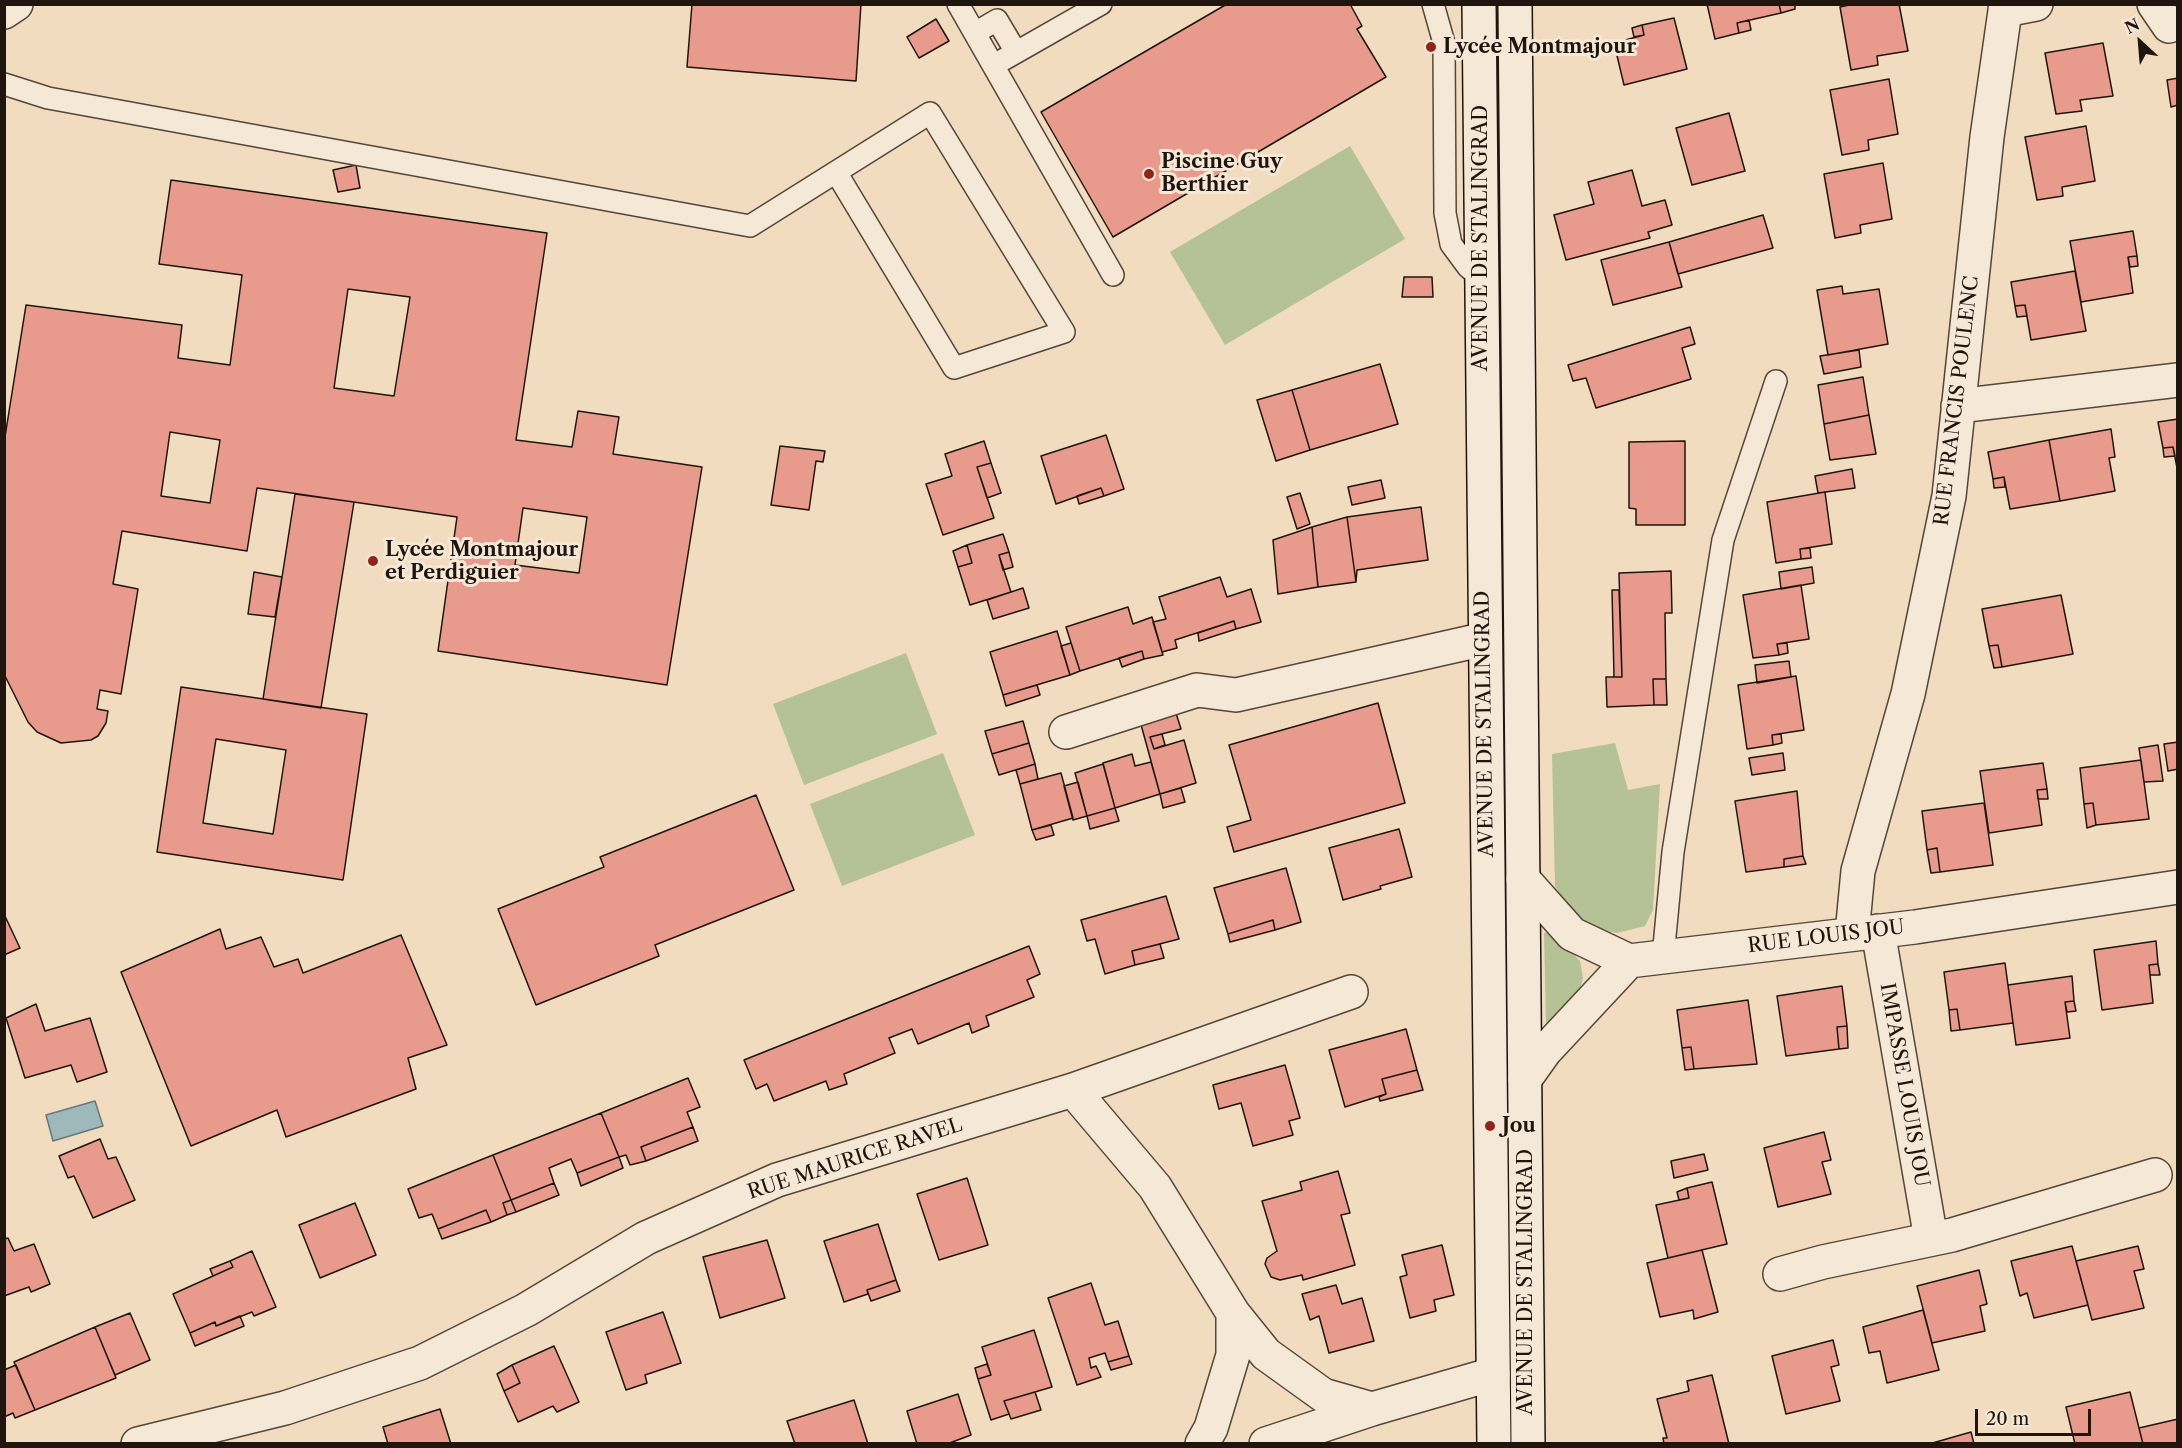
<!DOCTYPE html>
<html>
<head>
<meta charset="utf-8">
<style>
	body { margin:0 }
	#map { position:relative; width:2182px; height:1448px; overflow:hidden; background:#f1dcc0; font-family:"Libre Caslon Text",serif }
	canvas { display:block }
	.frame { position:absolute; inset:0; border:6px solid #1f150e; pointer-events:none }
	.north { position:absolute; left:2110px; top:12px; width:60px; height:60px; -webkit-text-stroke:4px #f6e8d6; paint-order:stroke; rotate:334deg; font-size:16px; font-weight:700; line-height:24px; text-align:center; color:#1f150e }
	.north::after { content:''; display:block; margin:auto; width:21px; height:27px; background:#1f150e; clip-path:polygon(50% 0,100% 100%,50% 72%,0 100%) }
	.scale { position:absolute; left:1975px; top:1409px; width:116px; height:27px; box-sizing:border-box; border:3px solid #1f150e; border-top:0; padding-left:8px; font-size:18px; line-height:21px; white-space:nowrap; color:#1f150e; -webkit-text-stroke:4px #f6e8d6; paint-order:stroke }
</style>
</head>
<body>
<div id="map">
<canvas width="2182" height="1448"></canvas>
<div class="frame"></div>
<div class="north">N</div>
<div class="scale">20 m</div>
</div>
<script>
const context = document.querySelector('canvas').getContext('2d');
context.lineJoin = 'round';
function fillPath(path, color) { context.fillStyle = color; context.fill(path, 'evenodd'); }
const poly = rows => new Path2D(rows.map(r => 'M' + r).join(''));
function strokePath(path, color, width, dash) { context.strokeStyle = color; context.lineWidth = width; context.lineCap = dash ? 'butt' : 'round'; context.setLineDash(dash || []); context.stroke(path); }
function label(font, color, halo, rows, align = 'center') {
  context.font = font + ' "Libre Caslon Text",serif'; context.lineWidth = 6; context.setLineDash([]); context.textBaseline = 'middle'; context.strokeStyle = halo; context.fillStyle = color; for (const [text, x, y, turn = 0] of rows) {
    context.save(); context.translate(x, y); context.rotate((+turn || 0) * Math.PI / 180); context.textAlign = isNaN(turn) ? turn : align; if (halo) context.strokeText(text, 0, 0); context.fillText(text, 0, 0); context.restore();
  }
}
const green = poly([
	[1350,146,1405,239,1225,345,1170,252],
	[906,653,937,734,804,785,773,704],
	[1615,743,1628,790,1660,784,1653,910,1645,926,1617,933,1593,928,1570,911,1555,886,1552,754],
	[943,753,975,835,842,886,810,804],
	[1552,932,1580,961,1583,978,1580,989,1546,1024,1544,933]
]);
const water = poly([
	[95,1101,103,1126,53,1141,46,1115,95,1101]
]);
const building = poly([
	[692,4,861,4,856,81,687,67,692,4],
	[1227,4,1350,4,1362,26,1357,29,1386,77,1113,237,1041,112,1227,4],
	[1707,4,1779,4,1781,13,1737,23,1739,33,1715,39,1707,4],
	[1779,4,1795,4,1795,9,1781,13,1779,4],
	[1854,4,1899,4,1908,51,1877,56,1878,65,1851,70,1840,7,1854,4],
	[1674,18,1687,69,1624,85,1614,43,1644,35,1642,25,1674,18],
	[936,19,949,41,919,58,907,37,936,19],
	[1749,20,1751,30,1739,33,1737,23,1749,20],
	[1642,25,1644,35,1634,37,1632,28,1642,25],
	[2103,43,2113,96,2080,100,2082,111,2056,114,2045,53,2103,43],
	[2178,78,2178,105,2171,107,2167,80,2178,78],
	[1889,79,1898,134,1868,140,1869,150,1842,155,1830,90,1889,79],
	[1729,113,1745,171,1692,185,1676,128,1729,113],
	[2086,126,2095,181,2062,187,2063,196,2037,200,2025,137,2086,126],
	[1883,163,1892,219,1860,225,1861,233,1835,238,1824,174,1883,163],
	[356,165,360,188,338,192,333,170,356,165],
	[1632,170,1642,206,1665,200,1672,225,1648,232,1650,238,1566,260,1554,215,1594,204,1588,182,1632,170],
	[171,180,547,233,516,440,572,447,578,411,619,417,613,454,702,467,667,685,438,651,457,517,257,488,247,551,122,531,113,584,138,589,121,694,100,690,97,709,108,711,106,723,98,736,91,740,61,743,37,732,28,722,4,674,4,443,26,305,182,325,178,358,230,365,242,275,159,264,171,180],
	[348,289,410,297,394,396,334,388,348,289],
	[170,432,220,440,210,503,161,496,170,432],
	[523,508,587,517,579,573,515,565,523,508],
	[1763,215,1773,248,1678,274,1669,242,1763,215],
	[2133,231,2137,256,2128,257,2133,293,2081,302,2070,241,2133,231],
	[1669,242,1682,287,1613,305,1601,260,1669,242],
	[2137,256,2138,266,2130,267,2128,257,2137,256],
	[2075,271,2086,331,2031,340,2025,305,2015,306,2011,282,2075,271],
	[1404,277,1432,277,1433,297,1402,297,1404,277],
	[1842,286,1843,294,1879,289,1888,344,1828,355,1817,290,1842,286],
	[2025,305,2027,316,2017,317,2015,306,2025,305],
	[1690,327,1695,344,1682,348,1691,379,1596,408,1586,378,1573,381,1568,365,1690,327],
	[1859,350,1861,367,1824,374,1820,356,1859,350],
	[1380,364,1398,424,1310,450,1292,390,1380,364],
	[1863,377,1869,415,1824,424,1818,385,1863,377],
	[1292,390,1310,450,1276,461,1257,400,1292,390],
	[1869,415,1876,454,1830,460,1824,424,1869,415],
	[2178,419,2178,473,2173,447,2163,448,2158,422,2178,419],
	[2111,429,2115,457,2109,458,2115,491,2060,501,2049,440,2111,429],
	[1106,435,1124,489,1104,496,1101,488,1056,504,1041,456,1106,435],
	[2049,440,2060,501,2010,509,2004,477,1993,479,1988,452,2049,440],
	[984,441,991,463,977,467,994,518,943,535,926,484,952,476,945,454,984,441],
	[1685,441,1685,525,1636,525,1636,509,1629,508,1629,442,1685,441],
	[780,446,825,451,823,462,816,461,809,510,771,505,780,446],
	[2173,447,2175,456,2164,457,2163,448,2173,447],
	[991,463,1001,493,987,498,977,467,991,463],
	[1852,469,1855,488,1818,493,1815,476,1852,469],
	[2004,477,2005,487,1994,488,1993,479,2004,477],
	[1381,480,1385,498,1352,505,1348,487,1381,480],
	[1101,488,1104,496,1079,504,1077,496,1101,488],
	[1825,492,1832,544,1800,549,1801,559,1776,563,1767,502,1825,492],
	[1300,493,1310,524,1297,529,1287,497,1300,493],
	[295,494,354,502,321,708,263,699,295,494],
	[1421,507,1428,560,1357,570,1356,582,1347,517,1421,507],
	[1347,517,1356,582,1318,587,1312,527,1347,517],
	[1312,527,1318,587,1278,594,1273,540,1312,527],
	[1003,534,1009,552,999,555,1011,592,970,605,958,567,972,563,967,545,1003,534],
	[967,545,972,563,958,567,953,551,967,545],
	[1810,548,1811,558,1801,559,1800,549,1810,548],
	[1009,552,1013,567,1003,570,999,555,1009,552],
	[1812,567,1814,583,1781,589,1779,572,1812,567],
	[1671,571,1672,613,1665,613,1666,679,1653,679,1654,705,1607,707,1606,677,1622,677,1619,573,1671,571],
	[254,572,282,577,275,617,248,614,254,572],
	[1220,577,1227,597,1251,589,1261,622,1236,629,1234,621,1175,640,1177,648,1162,652,1153,622,1166,619,1159,597,1220,577],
	[1801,585,1809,639,1777,644,1779,655,1753,658,1743,595,1801,585],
	[1023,588,1029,608,993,619,987,600,1023,588],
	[1612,590,1619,590,1622,677,1614,677,1612,590],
	[2061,595,2073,654,2002,667,1998,645,1989,646,1982,609,2061,595],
	[1128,607,1133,624,1152,617,1163,655,1144,659,1142,651,1080,671,1066,627,1128,607],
	[1234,621,1236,629,1199,641,1198,633,1234,621],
	[1057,631,1070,675,1003,695,990,652,1057,631],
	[1071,643,1080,671,1070,675,1061,646,1071,643],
	[1787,643,1788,653,1779,655,1777,644,1787,643],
	[1998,645,2002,667,1994,668,1989,646,1998,645],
	[1142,651,1144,659,1122,667,1119,658,1142,651],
	[1789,661,1791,677,1757,683,1755,665,1789,661],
	[1796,676,1804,730,1772,735,1773,745,1747,749,1738,685,1796,676],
	[1653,679,1666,679,1667,705,1654,705,1653,679],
	[1037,685,1040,695,1006,706,1003,695,1037,685],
	[181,687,367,714,343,880,157,852,181,687],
	[216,739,286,750,273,834,203,823,216,739],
	[1378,703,1405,803,1234,852,1227,827,1251,820,1229,745,1378,703],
	[1175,710,1181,729,1150,737,1154,749,1184,740,1196,783,1160,794,1140,721,1175,710],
	[1023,721,1029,743,992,754,985,731,1023,721],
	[1162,734,1165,745,1154,749,1150,737,1162,734],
	[1781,734,1782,743,1773,745,1772,735,1781,734],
	[2178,742,2178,769,2168,771,2164,744,2178,742],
	[1029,743,1035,764,999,775,992,754,1029,743],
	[2158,745,2163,781,2144,782,2139,748,2158,745],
	[1783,753,1785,770,1752,775,1749,758,1783,753],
	[1132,754,1135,766,1151,762,1160,794,1115,808,1103,763,1132,754],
	[2141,760,2149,819,2096,825,2093,803,2084,804,2080,768,2141,760],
	[2043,763,2047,789,2037,790,2042,825,1989,833,1980,771,2043,763],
	[1035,764,1038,779,1020,784,1016,770,1035,764],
	[1103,764,1115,808,1087,816,1075,773,1103,764],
	[1061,773,1073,818,1032,830,1020,784,1061,773],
	[1078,782,1087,816,1073,820,1064,786,1078,782],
	[1181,788,1185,802,1163,808,1160,794,1181,788],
	[2047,789,2048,799,2038,799,2037,790,2047,789],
	[1797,791,1803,856,1784,859,1784,867,1746,872,1735,801,1797,791],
	[756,795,794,890,655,945,659,956,536,1005,498,909,604,867,600,857,756,795],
	[1984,803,1993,865,1940,872,1937,848,1927,850,1922,811,1984,803],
	[2093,803,2096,825,2087,828,2084,804,2093,803],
	[1115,808,1119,821,1090,829,1087,816,1115,808],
	[1051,825,1054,835,1036,840,1032,830,1051,825],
	[1399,829,1412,877,1380,886,1381,889,1343,900,1329,848,1399,829],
	[1937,848,1940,872,1931,873,1927,850,1937,848],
	[1803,856,1806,864,1784,867,1784,859,1803,856],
	[1286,868,1301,922,1275,930,1273,920,1228,934,1214,888,1286,868],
	[1166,896,1179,939,1132,951,1135,965,1105,974,1095,939,1087,941,1081,920,1166,896],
	[4,914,20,948,4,955,4,914],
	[1273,920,1275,930,1230,942,1228,934,1273,920],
	[220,929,226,949,261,937,274,967,298,959,303,973,401,935,447,1045,408,1058,416,1089,286,1137,277,1110,191,1146,121,972,220,929],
	[2156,941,2158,964,2149,965,2153,1003,2102,1010,2094,950,2156,941],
	[1160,944,1164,958,1135,965,1132,951,1160,944],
	[1029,946,1040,974,1027,980,1034,997,986,1016,989,1026,972,1033,969,1023,918,1044,912,1029,889,1038,895,1053,844,1074,847,1084,829,1090,826,1081,774,1101,767,1084,756,1089,744,1060,1029,946],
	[2005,963,2013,1023,1960,1030,1957,1009,1949,1010,1944,972,2005,963],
	[2158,964,2160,975,2150,975,2149,965,2158,964],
	[2072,976,2074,1001,2065,1002,2070,1038,2016,1045,2008,985,2072,976],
	[1842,986,1847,1026,1837,1027,1839,1049,1786,1056,1777,996,1842,986],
	[1748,1000,1757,1064,1694,1069,1691,1047,1682,1048,1677,1010,1748,1000],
	[2074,1001,2076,1011,2067,1012,2065,1002,2074,1001],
	[36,1004,45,1031,90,1018,107,1072,77,1082,71,1065,25,1078,6,1018,36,1004],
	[1957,1009,1960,1030,1951,1031,1949,1010,1957,1009],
	[1847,1026,1848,1048,1839,1049,1837,1027,1847,1026],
	[1406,1029,1417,1070,1382,1079,1386,1094,1345,1107,1329,1050,1406,1029],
	[1691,1047,1694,1069,1685,1070,1682,1048,1691,1047],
	[1285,1065,1300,1118,1289,1121,1293,1135,1253,1146,1241,1103,1219,1109,1213,1085,1285,1065],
	[1417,1070,1423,1090,1380,1101,1379,1097,1386,1094,1382,1079,1417,1070],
	[688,1078,700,1107,687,1112,693,1127,641,1147,646,1161,630,1165,626,1155,619,1157,601,1113,688,1078],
	[601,1113,619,1157,577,1173,571,1159,549,1168,554,1183,511,1200,493,1155,601,1113],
	[693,1127,698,1141,646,1161,641,1147,693,1127],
	[1824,1132,1831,1160,1822,1162,1831,1194,1778,1207,1764,1148,1824,1132],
	[100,1139,108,1159,116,1157,135,1200,93,1218,74,1176,68,1178,59,1156,100,1139],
	[1704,1154,1708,1170,1674,1178,1671,1161,1704,1154],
	[493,1155,511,1200,503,1203,507,1215,491,1222,486,1210,438,1229,432,1214,419,1218,408,1189,493,1155],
	[619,1157,623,1168,581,1186,577,1173,619,1157],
	[1338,1171,1350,1213,1341,1215,1355,1265,1303,1280,1302,1275,1280,1280,1271,1277,1265,1264,1267,1258,1277,1251,1262,1201,1302,1190,1300,1182,1338,1171],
	[967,1178,988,1245,939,1260,917,1194,967,1178],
	[1712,1182,1727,1244,1668,1258,1656,1205,1689,1198,1687,1188,1712,1182],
	[554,1183,559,1195,516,1212,511,1200,554,1183],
	[1687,1188,1689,1198,1679,1200,1677,1192,1687,1188],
	[511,1200,516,1212,507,1215,503,1203,511,1200],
	[355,1203,376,1255,320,1278,299,1225,355,1203],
	[486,1210,491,1222,442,1239,438,1229,486,1210],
	[878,1224,896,1280,867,1290,868,1294,844,1302,824,1241,878,1224],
	[8,1238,14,1251,34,1244,50,1284,31,1292,29,1287,4,1296,4,1239,8,1238],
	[767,1240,785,1298,720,1318,703,1257,767,1240],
	[1442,1245,1454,1295,1434,1300,1436,1311,1410,1318,1400,1277,1407,1275,1402,1255,1442,1245],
	[2072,1246,2088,1305,2034,1318,2027,1293,2020,1296,2011,1261,2072,1246],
	[2138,1246,2144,1269,2134,1271,2144,1308,2092,1320,2076,1261,2138,1246],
	[1702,1250,1718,1312,1694,1319,1693,1310,1660,1317,1647,1263,1702,1250],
	[252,1251,276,1307,254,1316,252,1312,216,1326,215,1322,190,1333,173,1294,233,1267,230,1261,252,1251],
	[230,1261,233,1267,213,1276,210,1269,230,1261],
	[1979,1270,1987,1304,1980,1306,1985,1331,1932,1343,1917,1286,1979,1270],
	[896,1280,900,1291,871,1301,867,1290,896,1280],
	[1091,1283,1105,1325,1118,1321,1129,1356,1108,1362,1105,1353,1089,1358,1091,1368,1096,1366,1101,1377,1077,1385,1048,1298,1091,1283],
	[1336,1285,1342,1304,1362,1298,1374,1341,1329,1353,1319,1316,1310,1320,1302,1294,1336,1285],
	[1923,1310,1939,1370,1887,1383,1880,1351,1869,1353,1863,1327,1923,1310],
	[663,1312,681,1363,645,1375,647,1383,626,1390,606,1332,663,1312],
	[130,1313,150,1360,115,1375,95,1327,130,1313],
	[240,1316,244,1326,195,1346,190,1333,215,1322,216,1326,240,1316],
	[95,1327,116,1378,35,1410,14,1362,95,1327],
	[1034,1330,1052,1387,1004,1401,1009,1414,991,1420,978,1379,991,1375,982,1347,1034,1330],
	[1833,1340,1839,1365,1831,1367,1840,1401,1786,1414,1772,1356,1833,1340],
	[554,1346,579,1402,557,1412,553,1406,518,1422,504,1391,520,1383,512,1365,554,1346],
	[1129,1356,1132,1364,1111,1370,1108,1362,1129,1356],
	[987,1364,991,1375,978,1379,975,1368,987,1364],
	[16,1365,35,1410,15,1418,13,1413,4,1417,4,1370,16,1365],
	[512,1365,520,1383,504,1391,497,1374,512,1365],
	[1712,1375,1729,1444,1664,1444,1663,1438,1667,1438,1657,1399,1689,1391,1687,1381,1712,1375],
	[1035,1392,1041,1410,1011,1419,1004,1401,1035,1392],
	[2130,1392,2143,1444,2075,1444,2066,1407,2130,1392],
	[958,1394,971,1435,947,1444,917,1444,907,1411,958,1394],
	[854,1400,868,1444,795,1444,787,1421,854,1400],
	[440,1409,451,1444,388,1444,383,1427,440,1409],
	[2178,1419,2178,1444,2143,1444,2139,1428,2178,1419],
	[1971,1432,1974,1444,1929,1444,1971,1432]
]);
const lane = poly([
	[958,4,1113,275],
	[1433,4,1444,43,1445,213,1451,244,1468,267,1481,278],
	[975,33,997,20,1016,52],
	[994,65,1101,4],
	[4,84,48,98,750,226,930,113,1064,332,954,368,836,172],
	[1663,957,1673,852,1723,540,1776,381]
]);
const street = poly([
	[2154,4,2169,26],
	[2005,10,2036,4],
	[4,12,16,4],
	[1958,406,2178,380],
	[1066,732,1197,690,1236,695,1485,639],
	[1523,879,1572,934,1629,961],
	[1878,931,1931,1239],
	[1852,934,1858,871,1908,694,1949,496,1987,137,2006,4],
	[1525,1079,1545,1051,1629,961,1915,927,2178,887],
	[1073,1090,1155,1187,1233,1313,1266,1354,1323,1395,1372,1409],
	[1780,1274,1823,1262,1952,1235,2155,1175],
	[138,1444,285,1408,420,1363,526,1310,646,1238,777,1180,1073,1090,1351,992],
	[1202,1444,1211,1428,1233,1355,1233,1313],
	[1266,1444,1372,1409,1493,1374]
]);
const secondary = poly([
	[1479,4,1494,1444],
	[1515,4,1528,1444]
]);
const markers = [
	[1431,47,6,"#8f2418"],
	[1149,174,6,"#8f2418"],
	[373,561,6,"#8f2418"],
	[1490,1126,6,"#8f2418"]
];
const poiNames = [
	["Lycée Montmajour",1443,47],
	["Piscine Guy",1161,162],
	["Berthier",1161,185],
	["Lycée Montmajour",385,550],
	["et Perdiguier",385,573],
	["Jou",1502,1126]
];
const streetNames = [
	["AVENUE DE STALINGRAD",1481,238,-90],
	["RUE FRANCIS POULENC",1957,401,-83],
	["AVENUE DE STALINGRAD",1485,724,-91],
	["RUE LOUIS JOU",1826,937,-7],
	["IMPASSE LOUIS JOU",1904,1085,80],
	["RUE MAURICE RAVEL",855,1159,-18],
	["AVENUE DE STALINGRAD",1526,1282,-90]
];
fillPath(green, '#b5c296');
fillPath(water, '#9eb9bb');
strokePath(water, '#6b7776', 1.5);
fillPath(building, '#e89a8c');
strokePath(building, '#1f150e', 1.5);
strokePath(lane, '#54473a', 24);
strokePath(street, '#54473a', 36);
strokePath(secondary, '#1f150e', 36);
strokePath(lane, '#f6e8d6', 21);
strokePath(street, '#f6e8d6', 33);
strokePath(secondary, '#f6e8d6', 33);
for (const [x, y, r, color] of markers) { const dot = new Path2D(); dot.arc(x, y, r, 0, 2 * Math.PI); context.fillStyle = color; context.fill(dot); strokePath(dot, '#f6e8d6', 2); }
label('bold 20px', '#1f150e', '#f6e8d6', poiNames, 'left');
label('20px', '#1f150e', '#f6e8d6', streetNames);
</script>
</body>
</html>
